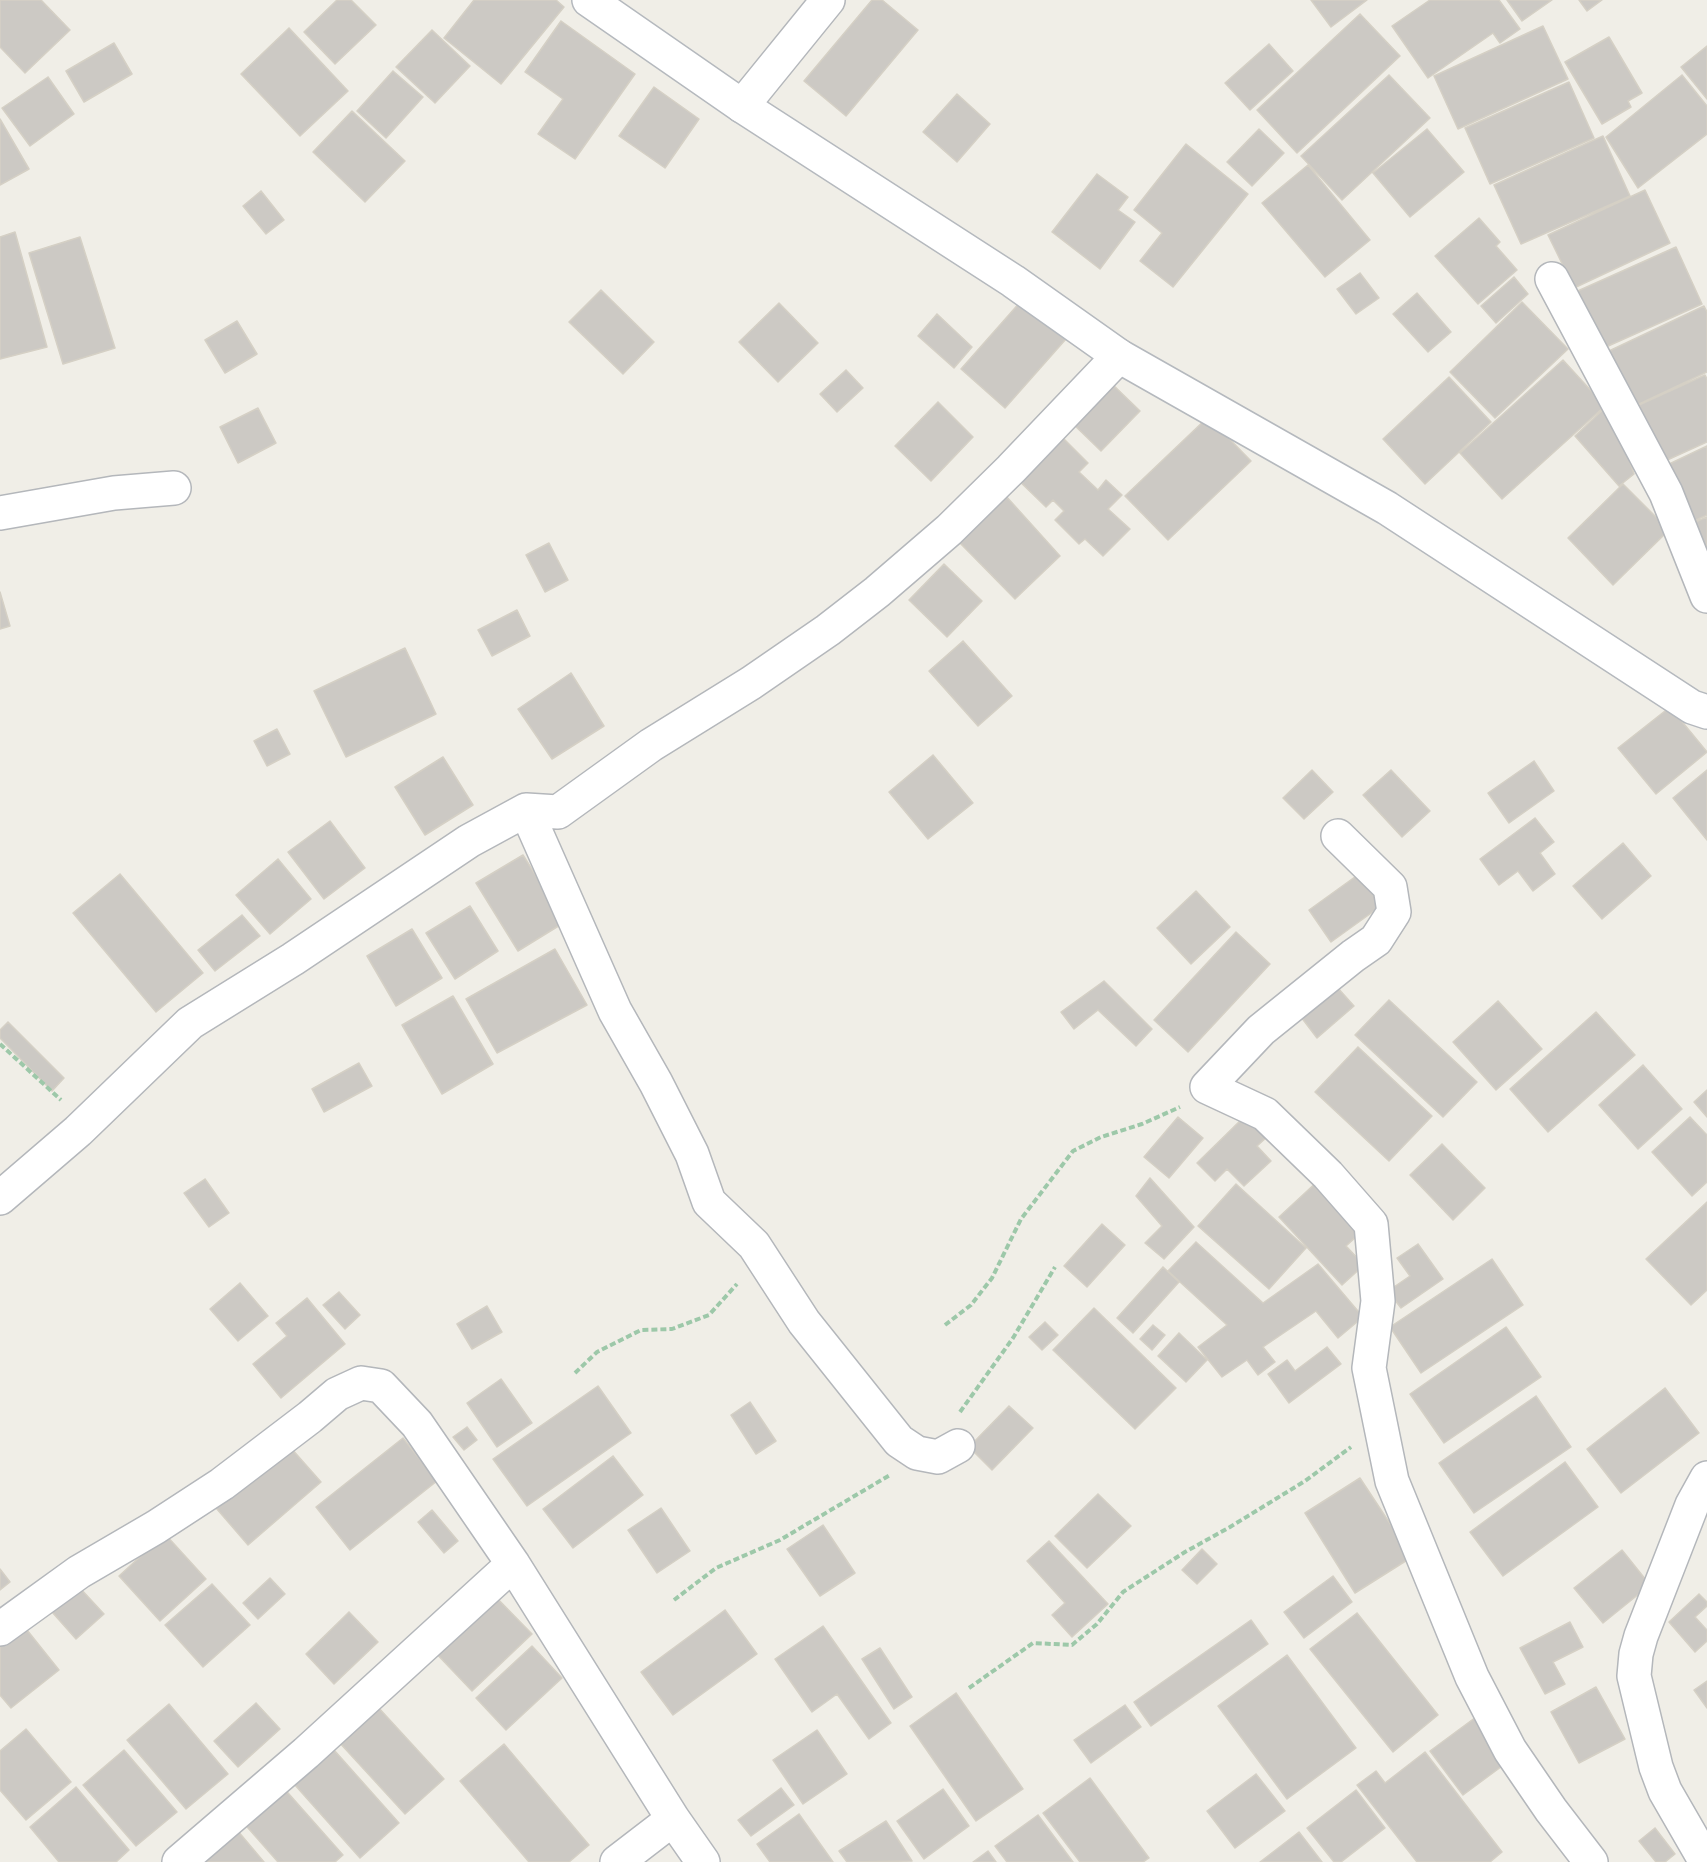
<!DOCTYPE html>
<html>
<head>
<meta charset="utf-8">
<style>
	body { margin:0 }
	canvas { display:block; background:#f0eee7 }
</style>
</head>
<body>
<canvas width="1707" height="1862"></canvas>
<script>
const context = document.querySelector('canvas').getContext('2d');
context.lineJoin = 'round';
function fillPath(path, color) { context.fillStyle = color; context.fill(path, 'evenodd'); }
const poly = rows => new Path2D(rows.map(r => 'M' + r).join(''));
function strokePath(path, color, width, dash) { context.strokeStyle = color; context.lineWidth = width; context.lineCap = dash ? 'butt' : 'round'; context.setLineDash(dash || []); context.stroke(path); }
const building = poly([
	[0,0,41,0,70,30,25,73,0,47,0,0],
	[337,0,351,0,376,25,335,64,304,32,337,0],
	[474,0,556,0,564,7,501,84,444,38,474,0],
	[872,0,882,0,918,30,846,116,804,81,872,0],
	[1311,0,1367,0,1331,27,1311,0],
	[1430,0,1499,0,1520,29,1500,43,1493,33,1428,78,1392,26,1430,0],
	[1507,0,1552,0,1522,21,1507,0],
	[1579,0,1602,0,1587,11,1579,0],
	[1360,14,1400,56,1297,153,1257,110,1360,14],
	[561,21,635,74,575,159,538,134,563,99,525,72,561,21],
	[1543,26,1568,79,1458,129,1434,76,1543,26],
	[289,28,348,91,300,136,241,74,289,28],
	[432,30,470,66,435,103,396,67,432,30],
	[1609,37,1642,93,1628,101,1631,107,1602,124,1565,62,1609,37],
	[114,43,132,74,84,102,66,71,114,43],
	[1269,44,1293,71,1250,110,1225,83,1269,44],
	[1707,46,1707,99,1681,67,1707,46],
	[393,71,423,97,386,138,357,111,393,71],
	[1389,75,1430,118,1342,200,1301,156,1389,75],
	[1682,75,1707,106,1707,134,1638,188,1606,137,1682,75],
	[48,77,74,114,30,146,2,108,48,77],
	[1569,82,1594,138,1490,184,1465,128,1569,82],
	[654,87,699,119,665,168,619,136,654,87],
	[957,94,990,124,957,162,923,132,957,94],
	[352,111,405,161,365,202,313,152,352,111],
	[0,119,29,169,0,185,0,119],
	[1259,129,1284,153,1252,186,1227,162,1259,129],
	[1427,129,1464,172,1410,217,1373,173,1427,129],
	[1603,136,1630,196,1521,244,1494,185,1603,136],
	[1186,144,1248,194,1173,287,1140,261,1162,233,1134,210,1186,144],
	[1308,165,1370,240,1325,277,1262,203,1308,165],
	[1097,174,1128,197,1118,210,1135,222,1100,269,1052,232,1097,174],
	[1645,190,1670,243,1574,288,1548,235,1645,190],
	[261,191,284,220,266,234,243,206,261,191],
	[1479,218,1500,242,1496,246,1517,270,1478,304,1435,256,1479,218],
	[15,232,47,347,0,359,0,237,15,232],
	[80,237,115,348,63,364,29,253,80,237],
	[1676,247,1702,304,1597,351,1571,294,1676,247],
	[1360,273,1379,298,1356,314,1337,289,1360,273],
	[1514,277,1528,294,1496,323,1481,306,1514,277],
	[601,290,654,342,623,374,569,322,601,290],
	[1417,293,1451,332,1428,352,1393,314,1417,293],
	[1022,300,1066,339,1005,408,961,369,1022,300],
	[1522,302,1568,349,1495,418,1450,372,1522,302],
	[779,303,818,343,778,382,739,342,779,303],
	[1704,306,1707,312,1707,372,1635,406,1609,351,1704,306],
	[937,314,972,347,954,368,918,336,937,314],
	[237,321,257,354,225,373,205,340,237,321],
	[1563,360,1605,406,1502,499,1460,453,1563,360],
	[846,370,863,388,837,412,820,394,846,370],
	[1705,375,1707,379,1707,442,1665,461,1639,405,1705,375],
	[1449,377,1491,422,1425,484,1383,439,1449,377],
	[1109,381,1140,411,1101,451,1070,421,1109,381],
	[938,402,973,437,931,481,895,446,938,402],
	[1610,403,1634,474,1619,486,1575,436,1610,403],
	[258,408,276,443,238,463,220,427,258,408],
	[1208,417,1251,461,1168,540,1125,496,1208,417],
	[1055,430,1088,463,1079,472,1098,490,1106,480,1122,495,1108,509,1130,529,1103,556,1085,539,1079,544,1055,520,1064,511,1053,500,1046,507,1012,474,1055,430],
	[1707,446,1707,515,1692,522,1665,466,1707,446],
	[1623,484,1669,530,1613,585,1568,538,1623,484],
	[1005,495,1060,556,1015,599,957,540,1005,495],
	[1707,517,1707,568,1688,525,1707,517],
	[549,543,568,580,545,592,526,555,549,543],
	[944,564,982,601,947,637,909,600,944,564],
	[0,592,10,626,0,629,0,592],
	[517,610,530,636,492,656,478,630,517,610],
	[963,641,1012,696,978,726,929,671,963,641],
	[405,648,436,714,346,757,314,691,405,648],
	[571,673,604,726,552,759,518,709,571,673],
	[1670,707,1707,752,1656,794,1618,748,1670,707],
	[277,729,290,754,267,766,254,741,277,729],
	[933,755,973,803,928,839,889,792,933,755],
	[443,757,473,805,425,835,395,787,443,757],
	[1534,761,1554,791,1509,823,1488,793,1534,761],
	[1312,770,1333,792,1304,819,1283,798,1312,770],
	[1391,770,1430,811,1402,837,1363,795,1391,770],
	[1707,770,1707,840,1673,798,1707,770],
	[1535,818,1554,842,1540,853,1555,874,1533,891,1518,871,1499,885,1480,859,1535,818],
	[330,821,365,868,324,899,288,852,330,821],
	[1623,843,1651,876,1602,919,1573,886,1623,843],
	[523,855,565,922,518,951,476,883,523,855],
	[278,859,311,899,270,934,236,895,278,859],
	[120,874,203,973,156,1012,73,913,120,874],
	[1359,874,1381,906,1331,942,1309,910,1359,874],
	[1196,891,1230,927,1191,964,1157,928,1196,891],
	[470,906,498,951,455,979,426,933,470,906],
	[242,915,260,936,215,971,198,950,242,915],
	[412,929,442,978,396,1006,367,956,412,929],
	[1236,932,1270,964,1188,1052,1154,1020,1236,932],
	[555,949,587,1005,497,1053,466,999,555,949],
	[1104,981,1152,1029,1136,1046,1098,1010,1074,1029,1061,1012,1104,981],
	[1337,987,1354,1006,1317,1038,1301,1017,1337,987],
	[453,996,493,1064,442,1094,402,1025,453,996],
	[1389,1000,1477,1082,1443,1117,1355,1035,1389,1000],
	[1498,1001,1542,1049,1496,1090,1453,1042,1498,1001],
	[1596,1012,1635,1055,1548,1132,1510,1089,1596,1012],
	[8,1022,64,1078,52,1091,0,1038,0,1030,8,1022],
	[1358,1047,1432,1116,1389,1161,1315,1092,1358,1047],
	[359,1063,372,1086,324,1112,312,1089,359,1063],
	[1643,1065,1682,1109,1638,1149,1599,1105,1643,1065],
	[1707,1090,1707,1117,1694,1102,1707,1090],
	[1246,1115,1267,1137,1257,1146,1271,1161,1244,1186,1227,1169,1215,1181,1197,1163,1246,1115],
	[1178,1117,1203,1138,1169,1178,1144,1157,1178,1117],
	[1690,1117,1707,1135,1707,1182,1692,1196,1652,1152,1690,1117],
	[1442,1144,1485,1188,1453,1220,1410,1175,1442,1144],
	[1150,1178,1194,1227,1164,1259,1145,1243,1162,1226,1136,1196,1150,1178],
	[205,1179,229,1213,209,1227,184,1193,205,1179],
	[1320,1179,1366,1228,1346,1246,1364,1265,1342,1285,1279,1217,1320,1179],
	[1236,1184,1306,1248,1269,1289,1198,1226,1236,1184],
	[1707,1202,1707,1290,1691,1305,1646,1259,1707,1202],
	[1102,1224,1125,1245,1087,1287,1064,1266,1102,1224],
	[1196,1242,1263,1303,1318,1264,1363,1317,1338,1338,1316,1311,1263,1347,1275,1362,1258,1375,1247,1360,1222,1377,1198,1347,1227,1325,1168,1271,1196,1242],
	[1418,1244,1443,1279,1401,1308,1388,1291,1410,1276,1397,1258,1418,1244],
	[1492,1259,1523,1305,1421,1373,1390,1327,1492,1259],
	[1163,1267,1179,1282,1133,1333,1117,1318,1163,1267],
	[240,1283,268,1316,238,1341,210,1309,240,1283],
	[339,1292,360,1315,345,1329,323,1305,339,1292],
	[307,1298,345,1344,281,1398,253,1364,287,1336,276,1323,307,1298],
	[487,1306,502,1332,472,1349,457,1324,487,1306],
	[1094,1308,1176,1388,1135,1429,1053,1350,1094,1308],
	[1045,1322,1058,1335,1042,1350,1029,1337,1045,1322],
	[1153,1325,1165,1335,1152,1350,1140,1339,1153,1325],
	[1506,1327,1541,1377,1444,1443,1410,1394,1506,1327],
	[1179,1333,1207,1360,1186,1382,1158,1356,1179,1333],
	[1327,1347,1341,1364,1289,1403,1268,1374,1287,1360,1295,1371,1327,1347],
	[501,1379,532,1423,497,1447,467,1403,501,1379],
	[598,1386,631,1433,527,1506,493,1459,598,1386],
	[1665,1388,1699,1433,1621,1493,1587,1449,1665,1388],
	[1536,1396,1571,1447,1474,1513,1439,1463,1536,1396],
	[750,1402,776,1441,756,1454,731,1415,750,1402],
	[1009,1406,1033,1428,992,1470,969,1447,1009,1406],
	[467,1427,477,1440,464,1450,453,1437,467,1427],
	[403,1438,437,1481,350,1550,316,1507,403,1438],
	[283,1439,321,1482,248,1545,210,1501,283,1439],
	[613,1456,643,1495,573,1548,543,1509,613,1456],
	[1565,1462,1598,1507,1503,1576,1470,1532,1565,1462],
	[1360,1478,1412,1557,1355,1593,1305,1513,1360,1478],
	[1098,1494,1131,1526,1087,1568,1055,1536,1098,1494],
	[661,1508,690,1551,657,1573,628,1530,661,1508],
	[432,1510,458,1541,444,1553,418,1522,432,1510],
	[823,1525,855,1573,820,1596,787,1549,823,1525],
	[165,1534,206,1579,160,1621,119,1576,165,1534],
	[1049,1541,1108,1604,1072,1637,1052,1615,1065,1603,1027,1561,1049,1541],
	[1202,1549,1217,1564,1197,1584,1182,1570,1202,1549],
	[1622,1550,1650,1585,1603,1623,1574,1588,1622,1550],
	[0,1569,10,1582,0,1590,0,1569],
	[1333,1576,1352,1602,1304,1638,1284,1612,1333,1576],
	[270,1578,285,1594,258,1619,243,1603,270,1578],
	[212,1584,250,1625,203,1667,165,1625,212,1584],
	[79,1587,104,1614,76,1639,52,1612,79,1587],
	[490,1591,532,1634,472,1691,431,1648,490,1591],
	[1699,1594,1707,1602,1707,1606,1695,1617,1707,1630,1707,1641,1695,1652,1669,1622,1699,1594],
	[725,1610,757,1654,673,1715,641,1672,725,1610],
	[349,1612,378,1642,334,1684,306,1654,349,1612],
	[1357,1613,1438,1715,1393,1752,1310,1649,1357,1613],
	[1251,1620,1268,1644,1151,1726,1134,1702,1251,1620],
	[1570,1622,1583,1647,1553,1662,1565,1684,1545,1694,1520,1648,1570,1622],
	[23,1625,59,1670,11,1708,0,1695,0,1643,23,1625],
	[823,1626,891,1723,869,1739,837,1694,812,1712,775,1659,823,1626],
	[532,1646,562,1678,506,1730,476,1698,532,1646],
	[880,1648,912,1697,894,1709,862,1659,880,1648],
	[1287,1655,1356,1748,1287,1799,1218,1706,1287,1655],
	[1707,1681,1707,1708,1694,1690,1707,1681],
	[1596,1687,1625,1739,1579,1763,1551,1712,1596,1687],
	[956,1693,1023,1789,976,1821,910,1726,956,1693],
	[256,1703,280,1729,238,1767,214,1741,256,1703],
	[169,1704,228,1774,186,1809,127,1740,169,1704],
	[1125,1705,1141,1727,1091,1763,1074,1740,1125,1705],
	[377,1706,444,1779,405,1814,338,1741,377,1706],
	[1476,1717,1509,1761,1463,1795,1430,1751,1476,1717],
	[26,1729,71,1782,26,1820,0,1790,0,1751,26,1729],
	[817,1730,847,1774,803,1804,773,1760,817,1730],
	[326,1741,399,1823,360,1858,286,1775,326,1741],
	[504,1744,589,1845,569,1862,529,1862,460,1781,504,1744],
	[124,1750,177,1812,136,1846,83,1785,124,1750],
	[1425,1752,1502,1852,1490,1862,1417,1862,1357,1785,1376,1771,1385,1783,1425,1752],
	[1256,1774,1285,1811,1235,1848,1207,1811,1256,1774],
	[1090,1778,1149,1858,1143,1862,1080,1862,1043,1813,1090,1778],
	[281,1785,343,1855,335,1862,278,1862,241,1820,281,1785],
	[76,1787,129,1850,116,1862,59,1862,30,1827,76,1787],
	[781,1788,794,1805,751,1836,738,1820,781,1788],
	[943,1789,969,1826,924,1859,897,1821,943,1789],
	[1356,1790,1385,1828,1341,1862,1334,1862,1307,1828,1356,1790],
	[799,1814,833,1862,770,1862,757,1844,799,1814],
	[1038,1815,1073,1862,1007,1862,995,1846,1038,1815],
	[886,1821,912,1861,847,1862,839,1851,886,1821],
	[1655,1828,1675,1854,1665,1862,1656,1862,1639,1841,1655,1828],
	[237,1830,264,1862,200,1862,237,1830],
	[1299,1832,1322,1862,1260,1862,1299,1832],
	[988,1851,996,1862,973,1862,988,1851]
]);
const path = poly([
	[0,1044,61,1100],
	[945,1325,971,1305,992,1278,1021,1219,1073,1151,1101,1137,1142,1124,1180,1107],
	[575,1373,597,1352,641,1330,672,1329,709,1315,737,1284],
	[960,1412,1013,1338,1055,1267],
	[674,1600,716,1568,780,1540,890,1475],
	[969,1688,1033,1643,1072,1645,1097,1624,1123,1592,1185,1552,1230,1527,1305,1481,1351,1447]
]);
const street = poly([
	[742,106,828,0],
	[1552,279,1666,493,1707,596],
	[0,513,114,493,174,488],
	[526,810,615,1011,656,1083,692,1154,709,1202,754,1245,804,1322,899,1441,917,1453,938,1457,958,1446],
	[1338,836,1390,887,1394,912,1376,940,1353,956,1261,1030,1207,1087,1265,1114,1328,1175,1371,1224,1378,1301,1369,1368,1392,1481,1472,1677,1510,1750,1551,1810,1591,1862],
	[0,1198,78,1131,190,1023,293,959,469,841,526,810,558,812,651,745,751,683,828,630,877,592,949,530,1011,469,1119,356],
	[0,1629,79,1572,156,1527,222,1484,310,1417,337,1394,361,1383,381,1386,417,1424,513,1564,673,1819,703,1862],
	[179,1862,306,1753,513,1564],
	[617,1862,673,1819],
	[1706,1862,1665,1791,1656,1767,1634,1676,1636,1654,1641,1636,1692,1505,1707,1478]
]);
const secondary = poly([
	[589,0,742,106,1013,281,1119,356,1387,508,1692,707,1707,712]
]);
fillPath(building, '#ccc9c4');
strokePath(building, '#d5d0c5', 1.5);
strokePath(street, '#b4b7bb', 36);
strokePath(secondary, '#b5b9be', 36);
strokePath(path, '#9dc8a9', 4, [6, 3]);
strokePath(street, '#fff', 33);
strokePath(secondary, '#fff', 33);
</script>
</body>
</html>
